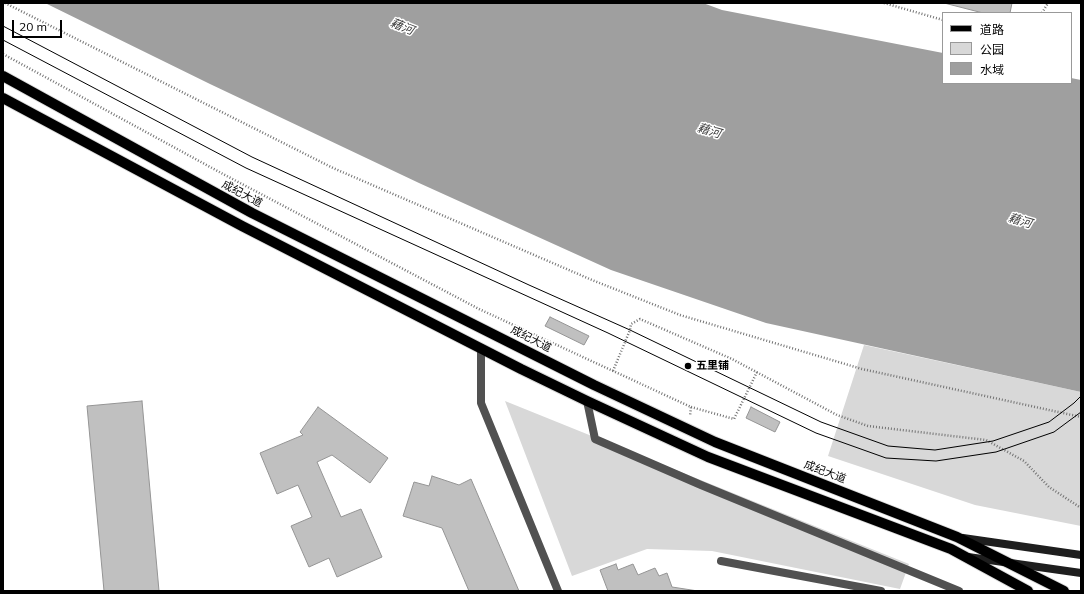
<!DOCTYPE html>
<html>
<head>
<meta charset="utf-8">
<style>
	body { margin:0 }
	#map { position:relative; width:1084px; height:594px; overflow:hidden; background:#fff; font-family:Mulish,"Noto Sans SC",sans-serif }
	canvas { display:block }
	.frame { position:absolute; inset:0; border:4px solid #000; pointer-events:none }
	.legend { position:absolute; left:942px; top:12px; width:130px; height:72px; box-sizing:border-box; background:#fff; border:1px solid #999; margin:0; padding:5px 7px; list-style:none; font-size:12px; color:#000 }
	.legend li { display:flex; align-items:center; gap:8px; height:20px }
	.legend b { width:20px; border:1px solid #999 }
	.scale { position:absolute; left:12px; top:20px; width:50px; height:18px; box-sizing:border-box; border:2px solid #000; border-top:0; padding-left:5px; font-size:12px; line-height:14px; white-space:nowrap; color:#000; -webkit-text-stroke:3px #fff; paint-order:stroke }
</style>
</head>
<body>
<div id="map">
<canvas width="1084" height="594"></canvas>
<div class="frame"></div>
<ul class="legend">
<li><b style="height:5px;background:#000"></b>道路</li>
<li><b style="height:11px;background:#d8d8d8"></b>公园</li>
<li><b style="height:11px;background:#9f9f9f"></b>水域</li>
</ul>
<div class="scale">20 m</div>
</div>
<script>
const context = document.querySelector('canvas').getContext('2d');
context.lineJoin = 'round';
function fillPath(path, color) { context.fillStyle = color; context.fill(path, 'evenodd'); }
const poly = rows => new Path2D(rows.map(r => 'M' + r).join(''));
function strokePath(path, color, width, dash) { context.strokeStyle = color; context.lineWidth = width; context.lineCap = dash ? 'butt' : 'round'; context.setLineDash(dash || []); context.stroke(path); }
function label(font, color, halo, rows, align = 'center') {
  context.font = font + ' Mulish,"Noto Sans SC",sans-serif'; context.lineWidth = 3; context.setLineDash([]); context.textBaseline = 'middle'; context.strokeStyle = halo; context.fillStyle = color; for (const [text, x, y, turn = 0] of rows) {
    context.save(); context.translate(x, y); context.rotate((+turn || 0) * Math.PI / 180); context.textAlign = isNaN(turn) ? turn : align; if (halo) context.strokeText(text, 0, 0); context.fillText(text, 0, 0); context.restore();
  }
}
const green = poly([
	[864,345,1081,392,1081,526,975,505,828,456],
	[505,401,909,564,900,589,712,551,647,549,572,576]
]);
const water = poly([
	[45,3,703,3,722,10,943,53,943,83,1071,83,1071,78,1081,80,1081,392,766,323,611,270,419,183,210,84]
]);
const building = poly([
	[944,3,1012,3,1010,13,983,13,944,3],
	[550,317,589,336,584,345,545,326,550,317],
	[142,401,159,591,104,591,87,406,142,401],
	[318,407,388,458,370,483,332,455,317,462,341,517,361,509,382,557,337,577,329,558,309,567,291,526,312,517,298,485,277,494,260,453,303,435,300,432,318,407],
	[751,407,780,422,775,432,746,418,751,407],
	[432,476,459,485,471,479,519,591,469,591,442,528,403,516,414,482,429,486,432,476],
	[616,564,618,570,633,564,638,575,655,568,659,576,667,573,672,587,698,591,608,591,600,570,616,564]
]);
const path = poly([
	[5,3,333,168,592,280,680,315,862,369,1081,417],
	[884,3,943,20],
	[1042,13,1048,3],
	[3,54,223,174,479,309,691,407,690,416],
	[613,371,630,330,631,324,640,319,732,359,837,415,868,426,986,440,1024,461,1049,487,1081,508],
	[691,407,734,419,757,372]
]);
const lane = poly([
	[587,401,595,439,701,485,959,591],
	[721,561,881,591]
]);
const street = poly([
	[481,348,481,403,558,591]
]);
const secondary = poly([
	[963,538,1081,555],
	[968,557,1081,573]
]);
const primary = poly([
	[3,76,252,213,594,385,715,442,957,537,1064,591],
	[3,98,242,226,521,369,587,401,708,457,951,549,1028,591]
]);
const tram = poly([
	[3,26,252,157,529,285,630,330,821,422,888,446,935,450,993,441,1049,422,1074,403,1081,396],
	[3,40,246,168,608,333,816,433,886,458,936,461,996,452,1054,432,1081,412]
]);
const markers = [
	[688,366,4,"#000"]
];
const streetNames = [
	["成纪大道",242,194,28],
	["成纪大道",531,339,27],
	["成纪大道",825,472,21]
];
const poiNames = [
	["五里铺",696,366]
];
const waterNames = [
	["藉河",402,27,22],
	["藉河",709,131,16],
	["藉河",1020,221,16]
];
fillPath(green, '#d8d8d8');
fillPath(water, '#9f9f9f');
fillPath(building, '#c0c0c0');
strokePath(building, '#959595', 1);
strokePath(primary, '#dbdbdb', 12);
strokePath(path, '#737373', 2.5, [1, 2]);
strokePath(lane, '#515151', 8);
strokePath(street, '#515151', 8);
strokePath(secondary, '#1e1e1e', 8);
strokePath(primary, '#000', 10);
strokePath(tram, '#000', 1);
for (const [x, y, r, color] of markers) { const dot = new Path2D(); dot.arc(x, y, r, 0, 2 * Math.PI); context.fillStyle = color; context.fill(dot); strokePath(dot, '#fff', 1.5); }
label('11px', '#000', '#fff', streetNames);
label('bold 11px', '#000', '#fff', poiNames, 'left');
label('italic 12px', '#404040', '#fff', waterNames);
</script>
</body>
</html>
